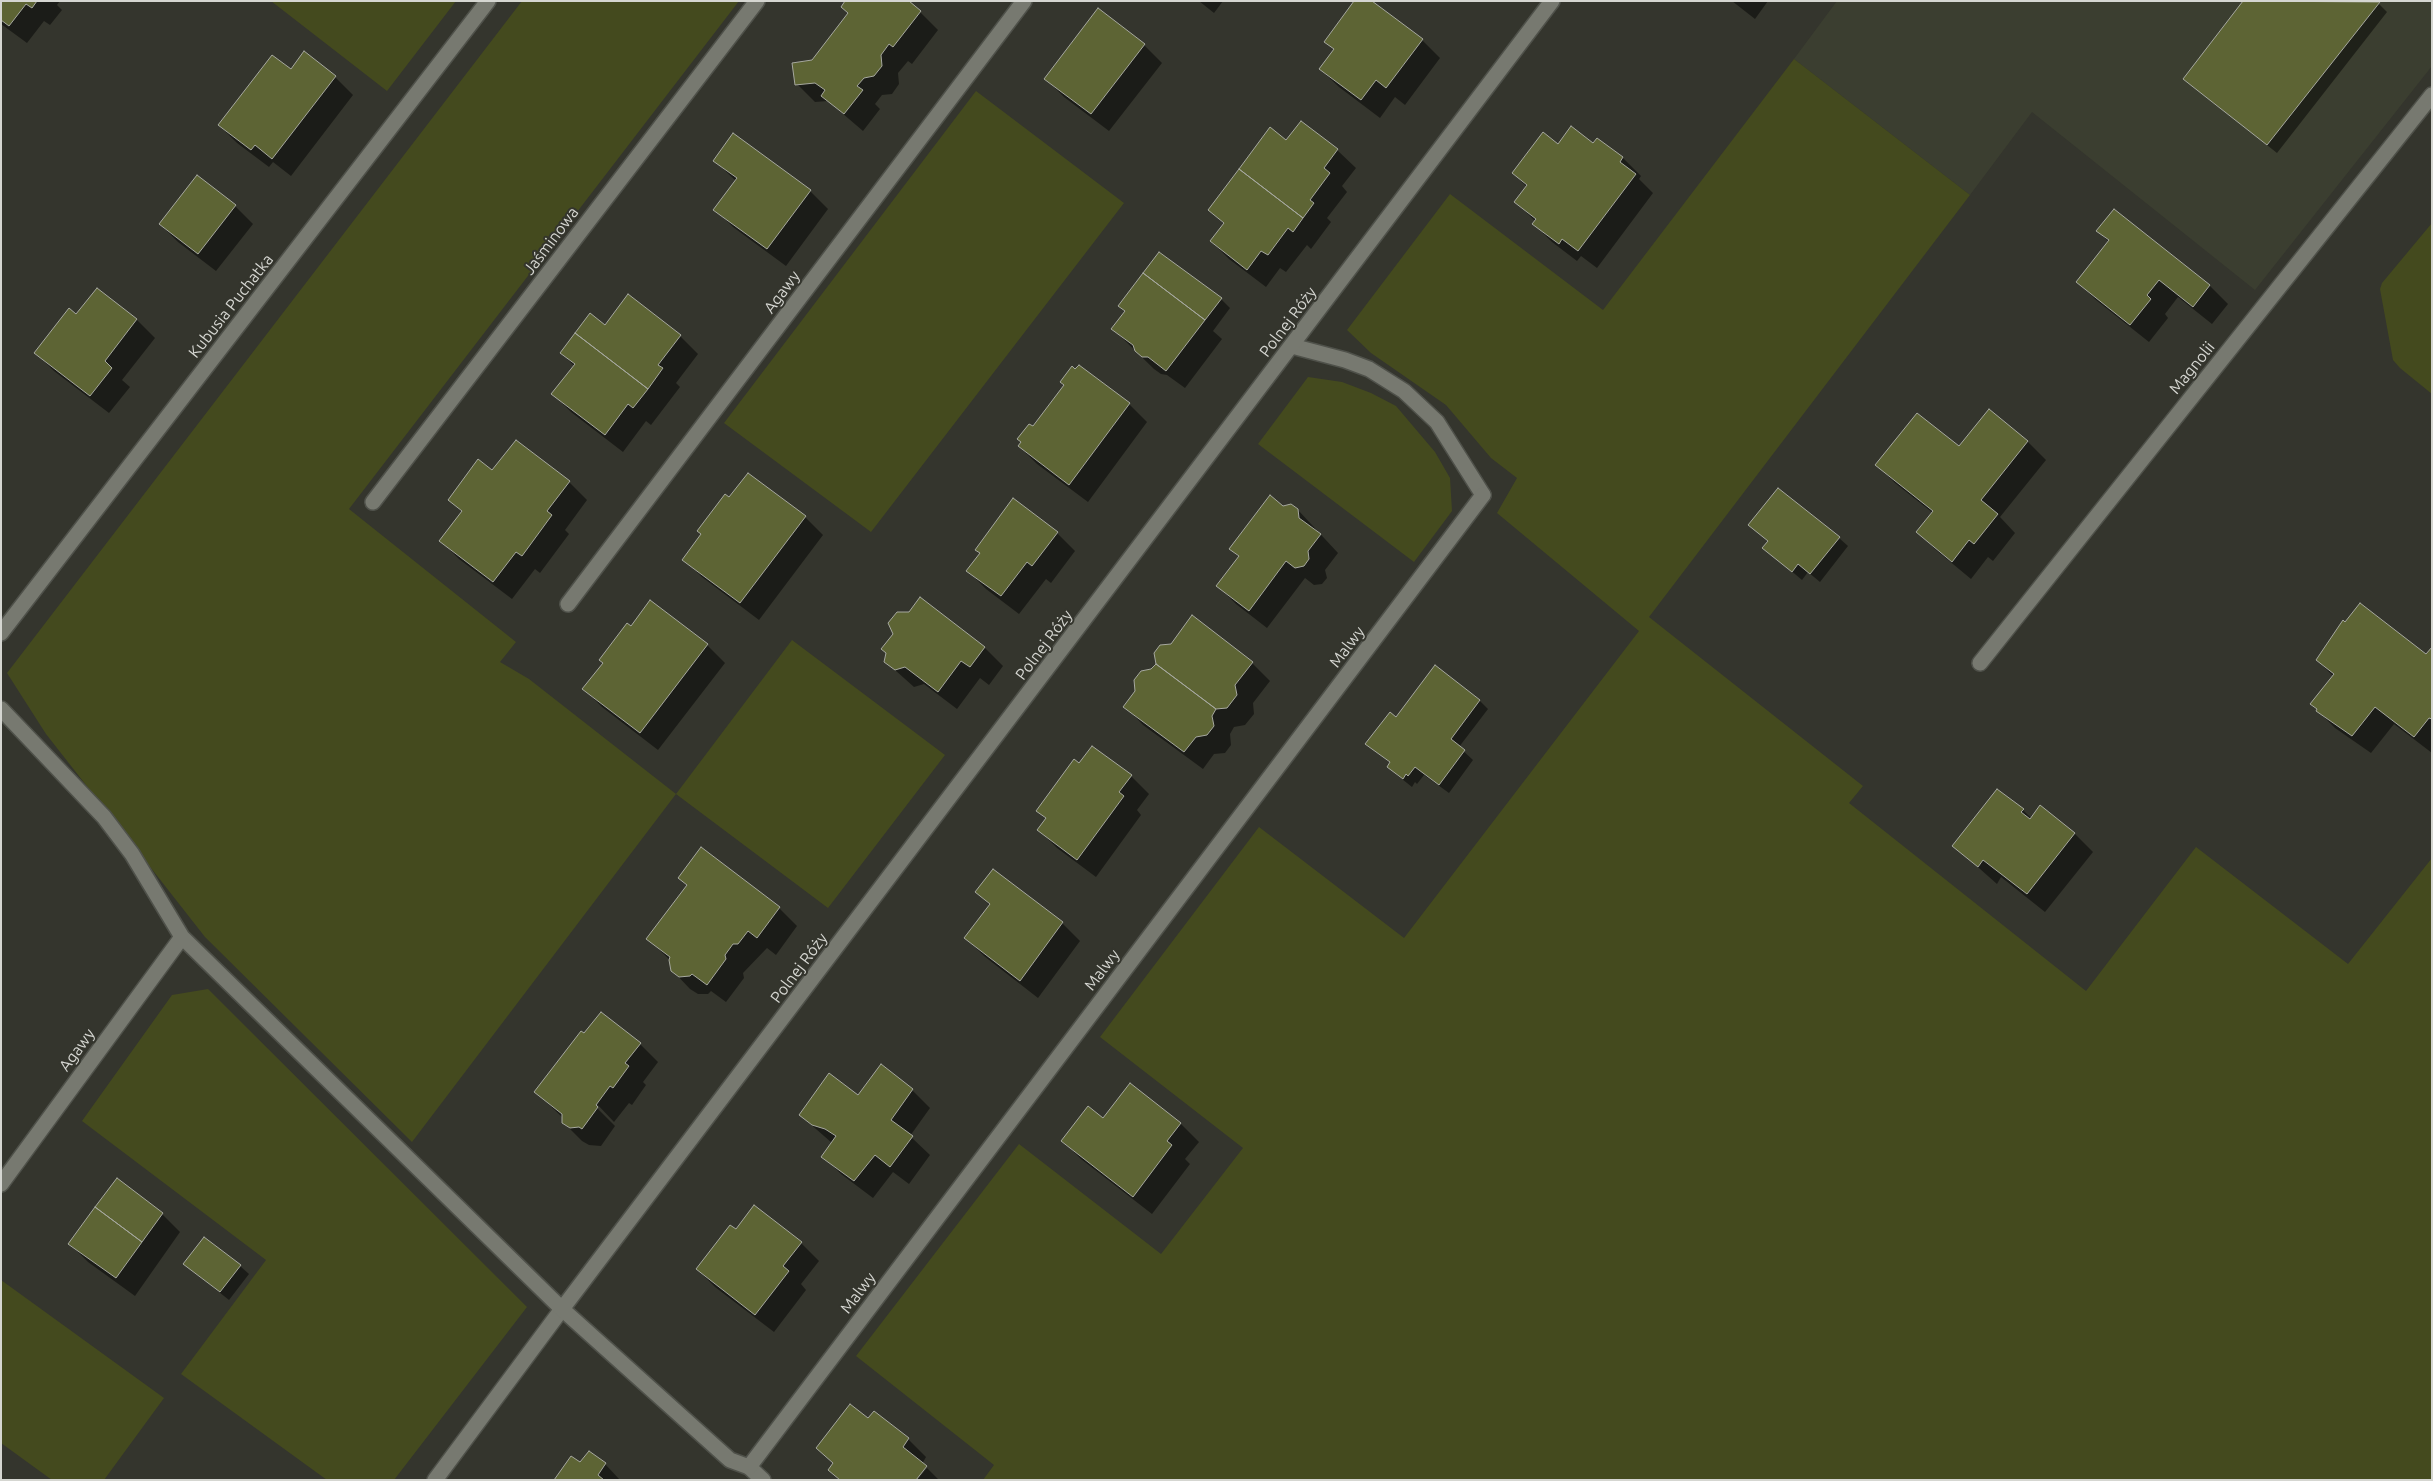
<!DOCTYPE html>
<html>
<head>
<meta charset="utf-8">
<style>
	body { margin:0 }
	#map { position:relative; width:2433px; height:1481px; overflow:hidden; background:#34352d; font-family:Ubuntu,sans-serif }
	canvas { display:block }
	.frame { position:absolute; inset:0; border:2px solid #d5d6d1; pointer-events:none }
</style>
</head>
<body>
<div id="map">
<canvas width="2433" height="1481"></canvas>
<div class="frame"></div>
</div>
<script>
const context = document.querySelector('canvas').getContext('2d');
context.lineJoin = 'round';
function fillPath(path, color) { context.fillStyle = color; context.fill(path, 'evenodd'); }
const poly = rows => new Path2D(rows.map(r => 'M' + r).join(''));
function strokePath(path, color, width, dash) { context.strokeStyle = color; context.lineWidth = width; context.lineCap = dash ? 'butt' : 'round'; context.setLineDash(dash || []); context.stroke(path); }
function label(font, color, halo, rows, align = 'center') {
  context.font = font + ' Ubuntu,sans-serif'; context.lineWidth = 4; context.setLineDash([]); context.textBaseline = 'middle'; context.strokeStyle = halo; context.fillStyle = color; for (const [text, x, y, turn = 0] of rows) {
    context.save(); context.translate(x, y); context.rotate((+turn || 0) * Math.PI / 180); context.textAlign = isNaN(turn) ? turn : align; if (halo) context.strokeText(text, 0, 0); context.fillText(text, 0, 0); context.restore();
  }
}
const built = poly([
	[1837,1,2432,1,2432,66,2255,290,2032,112,1970,195,1794,59]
]);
const green = poly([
	[271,1,456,1,387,91],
	[522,1,739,1,349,509,516,642,500,662,529,679,676,794,792,640,945,755,828,908,676,794,412,1142,205,937,46,734,7,673],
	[1794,59,1970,195,1649,617,1863,786,1849,803,2086,991,2196,847,2348,964,2432,858,2432,1480,983,1480,994,1465,856,1356,1019,1144,1161,1254,1243,1148,1100,1037,1259,827,1404,938,1639,631,1497,513,1517,478,1491,458,1446,405,1371,353,1347,330,1450,194,1603,310],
	[976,91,1124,203,871,532,724,423],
	[2432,223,2432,394,2400,368,2393,360,2380,289,2382,283],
	[1308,377,1342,382,1371,393,1396,406,1435,452,1450,478,1452,511,1414,562,1258,444],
	[208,989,527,1307,394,1480,327,1480,181,1374,266,1260,82,1121,172,995],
	[1,1280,164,1398,104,1480,52,1480,1,1443]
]);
const shadow = poly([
	[1,1,60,1,57,5,62,10,50,25,44,21,27,43,1,24],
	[1199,1,1223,1,1214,13],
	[1370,1,1422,40,1440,58,1405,105,1395,97,1380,118,1339,87,1320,69,1335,50,1326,42],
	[1732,1,1768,1,1755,19],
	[2245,1,2376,1,2387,12,2277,153,2184,79],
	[920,12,938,30,912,64,908,61,898,73,899,84,892,94,882,95,875,104,880,109,863,131,828,101,815,102,797,84,849,13],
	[1144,45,1162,63,1109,131,1064,97,1046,79],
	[291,70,335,77,353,95,291,176,273,162,269,167,237,143,219,125],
	[1301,123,1337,150,1356,168,1342,186,1347,192,1327,218,1331,222,1311,249,1307,245,1286,272,1280,268,1266,287,1229,259,1211,241,1224,224,1209,210,1286,142],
	[1597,139,1623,158,1641,176,1639,179,1653,193,1597,268,1581,256,1577,261,1552,242,1534,224,1535,221,1516,202,1527,187,1513,173,1558,145,1593,144],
	[715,161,810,191,828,209,786,266,733,227,715,209,736,181],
	[235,206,253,224,216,271,178,242,160,224],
	[2114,211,2210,286,2228,304,2212,324,2178,297,2165,314,2168,318,2149,342,2096,300,2078,282,2109,242,2098,231],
	[97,290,137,320,155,338,122,380,130,387,109,413,54,371,36,353,77,315],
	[628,296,680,336,698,354,676,383,680,387,651,425,646,421,623,452,571,412,553,394,574,366,562,353,605,326],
	[1221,299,1230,308,1213,331,1222,339,1185,388,1167,375,1161,374,1154,369,1113,329,1126,312,1120,306],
	[1079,366,1129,404,1147,422,1088,502,1037,464,1019,446],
	[1989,410,2028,442,2046,460,2000,517,2015,533,1993,561,1988,557,1971,579,1936,550,1918,532,1933,513,1895,483,1877,465,1959,447],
	[493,472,569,482,587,500,565,530,569,534,540,573,535,569,512,599,459,559,441,541,462,512,449,500],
	[1283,507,1298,510,1338,553,1325,570,1327,578,1322,584,1314,585,1305,578,1267,628,1236,604,1218,586,1239,557,1231,549],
	[805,517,823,535,759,620,702,577,684,559],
	[1057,533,1075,551,1051,583,1046,579,1019,614,986,589,968,571,981,554,976,550],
	[1839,538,1848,546,1820,582,1808,572,1802,580,1764,548],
	[920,599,985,648,1003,666,989,685,980,678,957,709,924,684,914,687,886,662,894,634],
	[707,645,725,663,658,750,602,707,584,689],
	[2432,649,2432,753,2394,724,2371,753,2335,728,2317,710,2333,676,2317,660,2426,656],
	[1252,663,1270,681,1253,703,1254,714,1245,725,1234,727,1230,734,1231,745,1225,753,1214,754,1203,769,1143,725,1125,706,1152,671],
	[1479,700,1488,709,1459,747,1473,760,1449,793,1424,775,1417,784,1415,782,1412,787,1397,775,1389,766,1391,763,1367,743,1396,719],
	[1080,765,1131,776,1149,794,1137,810,1141,815,1096,877,1057,848,1039,830,1046,819,1038,811],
	[2041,807,2075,834,2093,852,2045,912,2001,877,1997,884,1954,846,2023,810,2032,819],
	[993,871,1062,923,1080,941,1038,998,984,956,966,938,990,906,977,892],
	[680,878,779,908,797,926,776,955,767,948,743,973,744,978,726,1002,711,991,708,994,698,994,690,989,672,970,670,960,648,939,688,886],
	[585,1035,640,1044,658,1062,643,1082,646,1085,632,1105,629,1103,614,1122,595,1102,593,1104,615,1126,601,1146,589,1145,582,1141,563,1122,563,1118,536,1092],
	[881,1066,912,1090,930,1108,910,1136,930,1155,909,1184,893,1172,873,1198,841,1174,823,1156,832,1143,800,1115,858,1097],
	[1130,1085,1181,1124,1199,1142,1185,1159,1190,1164,1152,1214,1081,1159,1063,1141,1104,1120],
	[162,1214,180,1232,135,1296,88,1262,70,1244],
	[736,1231,801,1243,819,1261,801,1284,806,1290,774,1332,715,1287,697,1269],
	[184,1264,240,1266,249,1274,229,1300],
	[874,1412,908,1439,926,1457,922,1464,926,1467,914,1480,839,1480,829,1470,834,1464,817,1448,868,1420],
	[581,1464,605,1464,620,1480,555,1480],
	[927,1468,939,1480,917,1480]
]);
const building = poly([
	[1,1,37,1,32,8,26,4,9,26,1,20,1,1],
	[845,1,909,1,921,11,893,47,889,44,881,55,882,66,874,76,864,78,857,86,863,90,844,114,821,96,825,90,815,83,795,85,792,63,812,60,848,13,841,7,845,1],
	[1354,1,1372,1,1423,39,1386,88,1376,80,1361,100,1319,69,1334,49,1324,42,1354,1],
	[2243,1,2380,2,2267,145,2183,79,2243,1],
	[1098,8,1145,44,1091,114,1044,79,1098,8],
	[304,51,336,76,272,159,255,145,251,150,218,125,272,55,291,69,304,51],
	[1301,121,1338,149,1324,168,1330,173,1310,200,1314,203,1303,218,1239,169,1270,127,1286,140,1301,121],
	[1571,126,1593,143,1597,138,1623,157,1620,162,1636,174,1578,251,1562,239,1559,244,1532,224,1536,219,1514,202,1527,185,1512,173,1543,132,1558,144,1571,126],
	[733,133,811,190,767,249,713,210,737,178,713,161,733,133],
	[1239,169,1303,218,1293,232,1288,228,1268,255,1261,251,1247,270,1210,241,1224,223,1208,210,1239,169],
	[197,175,236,205,198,254,159,224,197,175],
	[2114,209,2210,285,2193,307,2159,280,2147,295,2151,299,2130,325,2076,282,2109,240,2096,231,2114,209],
	[1159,252,1222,298,1205,320,1143,273,1159,252],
	[1143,273,1205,320,1166,371,1148,357,1142,357,1135,351,1133,345,1111,329,1125,311,1118,306,1143,273],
	[97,288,137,319,105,361,112,368,90,396,34,353,69,308,76,314,97,288],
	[628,294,681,335,658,365,663,368,648,389,575,333,590,313,605,325,628,294],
	[575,333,648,389,633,408,628,404,605,435,551,394,575,364,560,353,575,333],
	[1079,365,1130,403,1069,485,1018,446,1021,442,1017,439,1029,424,1033,426,1064,385,1060,382,1072,366,1075,369,1079,365],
	[1989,409,2028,441,1981,500,1998,514,1974,544,1969,540,1952,562,1916,532,1933,511,1875,465,1917,413,1959,446,1989,409],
	[516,440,570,481,547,511,552,515,522,556,516,552,493,582,439,541,462,511,448,500,478,459,492,470,516,440],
	[748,473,806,516,740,603,682,560,701,534,697,531,725,494,729,497,748,473],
	[1778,488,1840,537,1810,574,1798,564,1792,572,1762,548,1768,541,1748,525,1778,488],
	[1270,495,1283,506,1291,504,1298,509,1299,518,1321,534,1308,551,1309,559,1304,566,1295,568,1286,561,1249,611,1216,586,1239,556,1229,549,1270,495],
	[1013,498,1058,532,1032,566,1027,562,1001,596,966,571,980,553,975,550,1013,498],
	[920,597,985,647,970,667,961,661,938,692,905,667,895,670,884,662,886,653,881,649,893,634,888,623,897,612,909,612,920,597],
	[650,600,708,644,640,733,582,689,603,663,599,660,627,623,631,626,650,600],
	[2360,603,2426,654,2432,647,2432,719,2429,718,2414,737,2375,707,2352,736,2316,711,2317,709,2310,704,2334,674,2316,660,2343,620,2345,622,2360,603],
	[1192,615,1253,662,1235,685,1237,695,1227,708,1216,709,1156,664,1154,653,1160,645,1171,644,1192,615],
	[1156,664,1216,709,1212,716,1214,726,1207,735,1196,737,1184,752,1123,707,1135,691,1134,680,1141,671,1151,669,1156,664],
	[1435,665,1480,700,1451,739,1465,750,1439,785,1415,767,1408,776,1406,774,1403,779,1387,767,1390,762,1365,744,1390,712,1396,717,1435,665],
	[1092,746,1132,775,1119,792,1124,796,1077,860,1037,830,1046,818,1036,811,1074,759,1079,763,1092,746],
	[1997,789,2024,809,2021,812,2030,819,2040,805,2075,833,2027,894,1983,860,1978,867,1952,846,1997,789],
	[701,847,780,907,757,938,748,931,738,944,733,944,725,955,726,959,707,985,692,974,690,976,679,977,671,971,669,960,670,957,646,939,687,885,678,878,701,847],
	[993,869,1063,922,1020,981,964,938,990,904,975,892,993,869],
	[601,1012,641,1043,625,1063,629,1066,613,1088,610,1086,596,1105,598,1107,582,1129,579,1127,570,1128,562,1123,562,1114,534,1092,581,1031,584,1033,601,1012],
	[881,1064,913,1089,891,1120,913,1136,890,1167,875,1155,854,1181,821,1157,836,1136,825,1129,812,1125,799,1115,829,1073,858,1095,881,1064],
	[1130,1083,1181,1123,1167,1141,1172,1145,1133,1197,1061,1141,1088,1106,1103,1118,1130,1083],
	[117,1178,163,1213,142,1242,95,1207,117,1178],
	[754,1205,802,1242,783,1266,789,1271,755,1315,696,1269,730,1225,736,1229,754,1205],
	[95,1207,142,1242,116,1278,68,1244,95,1207],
	[204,1237,241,1265,220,1292,183,1264,204,1237],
	[850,1404,868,1418,874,1411,909,1438,903,1447,927,1466,916,1480,840,1480,828,1470,833,1463,816,1448,850,1404],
	[589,1451,606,1463,598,1475,604,1480,554,1480,571,1456,580,1462,589,1451]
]);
const lane = poly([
	[1292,346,1345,360,1369,369,1404,391,1437,422,1483,495],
	[749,1467,763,1480],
	[435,1480,562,1309]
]);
const street = poly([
	[373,502,757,1],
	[568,604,1024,1],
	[1,633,488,1],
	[1980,663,2432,95],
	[1,709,104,817,132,854,182,937,562,1309,730,1460,749,1467,1483,495],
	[1,1184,182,937],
	[562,1309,1552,1]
]);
const streetNames = [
	["Jaśminowa",551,241,-53],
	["Agawy",782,292,-53],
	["Kubusia Puchatka",231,306,-52],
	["Polnej Róży",1288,322,-53],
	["Magnolii",2192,368,-51],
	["Polnej Róży",1044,645,-53],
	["Malwy",1347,647,-53],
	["Polnej Róży",799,968,-53],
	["Malwy",1102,970,-53],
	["Agawy",77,1050,-54],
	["Malwy",858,1293,-53]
];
fillPath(built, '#3b3e30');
fillPath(green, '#444a1e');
fillPath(shadow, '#0007');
fillPath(building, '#5d6434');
strokePath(building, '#a6a89f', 1);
strokePath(lane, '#4f514a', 18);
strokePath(street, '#4f514a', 18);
strokePath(lane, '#777970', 15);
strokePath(street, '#777970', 15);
label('16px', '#d5d6d1', '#34352d', streetNames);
</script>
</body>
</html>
